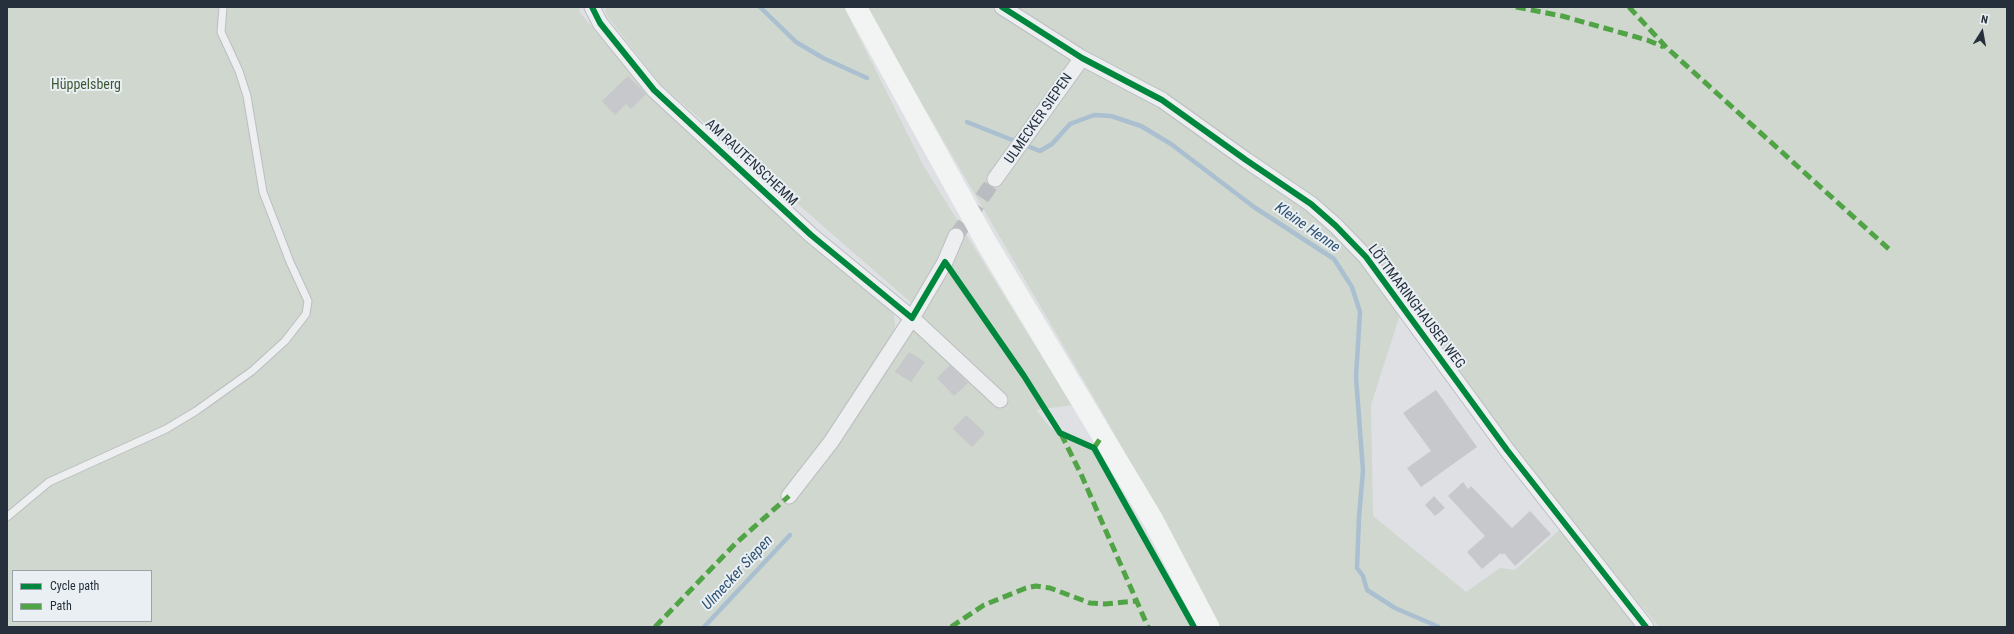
<!DOCTYPE html>
<html>
<head>
<meta charset="utf-8">
<style>
	body { margin:0 }
	#map { position:relative; width:2014px; height:634px; overflow:hidden; background:#dee0e3; font-family:"Roboto Condensed",sans-serif }
	canvas { display:block }
	.frame { position:absolute; inset:0; border:8px solid #25303c; pointer-events:none }
	.legend { position:absolute; left:12px; top:570px; width:140px; height:52px; box-sizing:border-box; background:#eaeff4; border:1px solid #9ba3aa; margin:0; padding:5px 7px; list-style:none; font-size:12px; color:#25303c }
	.legend li { display:flex; align-items:center; gap:8px; height:20px }
	.legend b { width:20px; border:1px solid #9ba3aa }
	.north { position:absolute; left:1962px; top:12px; width:40px; height:40px; -webkit-text-stroke:3px #eaeff4; paint-order:stroke; rotate:11deg; font-size:11px; font-weight:700; line-height:16px; text-align:center; color:#25303c }
	.north::after { content:''; display:block; margin:auto; width:14px; height:18px; background:#25303c; clip-path:polygon(50% 0,100% 100%,50% 72%,0 100%) }
</style>
</head>
<body>
<div id="map">
<canvas width="2014" height="634"></canvas>
<div class="frame"></div>
<ul class="legend">
<li><b style="height:5px;background:#00873e"></b>Cycle path</li>
<li><b style="height:5px;background:#50a445"></b>Path</li>
</ul>
<div class="north">N</div>
</div>
<script>
const context = document.querySelector('canvas').getContext('2d');
context.lineJoin = 'round';
function fillPath(path, color) { context.fillStyle = color; context.fill(path, 'evenodd'); }
const poly = rows => new Path2D(rows.map(r => 'M' + r).join(''));
function strokePath(path, color, width, dash) { context.strokeStyle = color; context.lineWidth = width; context.lineCap = dash ? 'butt' : 'round'; context.setLineDash(dash || []); context.stroke(path); }
function label(font, color, halo, rows, align = 'center') {
  context.font = font + ' "Roboto Condensed",sans-serif'; context.lineWidth = 4; context.setLineDash([]); context.textBaseline = 'middle'; context.strokeStyle = halo; context.fillStyle = color; for (const [text, x, y, turn = 0] of rows) {
    context.save(); context.translate(x, y); context.rotate((+turn || 0) * Math.PI / 180); context.textAlign = isNaN(turn) ? turn : align; if (halo) context.strokeText(text, 0, 0); context.fillText(text, 0, 0); context.restore();
  }
}
const green = poly([
	[7,7,579,7,580,13,599,35,640,80,893,310,895,323,894,337,834,450,924,314,660,84,607,16,604,7,844,7,923,165,1072,405,1036,410,1051,428,1091,449,1171,585,1192,627,7,627],
	[13,571,151,571,151,621,13,621],
	[867,7,2007,7,2007,627,1659,627,1507,450,1402,308,1371,405,1373,516,1466,592,1500,568,1515,570,1565,525,1642,627,1218,627,1192,575,1101,410,880,32]
]);
const stream = poly([
	[760,7,796,42,823,58,867,78],
	[967,122,1040,151,1052,144,1070,124,1094,115,1111,116,1141,126,1171,144,1254,207,1334,259,1352,287,1360,312,1356,377,1363,471,1359,517,1357,568,1363,576,1367,590,1395,608,1439,627],
	[704,627,790,535]
]);
const building = poly([
	[628,76,646,94,631,109,626,104,615,115,602,101],
	[909,352,925,362,911,382,895,372],
	[950,365,968,383,954,396,937,378],
	[1436,390,1477,447,1421,487,1407,468,1431,451,1403,413],
	[966,415,985,433,972,447,953,429],
	[1463,482,1468,489,1471,486,1512,528,1530,511,1551,534,1515,566,1504,553,1502,555,1501,553,1482,569,1467,552,1485,536,1448,496],
	[1434,496,1445,508,1435,516,1425,505]
]);
const minorTunnel = poly([
	[956,236,995,179]
]);
const service = poly([
	[7,517,49,482,166,429,196,411,252,371,285,341,306,314,308,301,290,262,263,192,247,96,239,71,221,32,223,7]
]);
const minor = poly([
	[592,7,600,23,654,90,811,235,912,318,945,262,956,236],
	[1002,7,1082,58,1162,100,1246,160,1311,204,1336,226,1366,257,1507,450,1646,627],
	[995,179,1082,58],
	[789,496,831,442,912,318,1000,400]
]);
const secondary = poly([
	[856,7,986,242,1153,520,1209,627]
]);
const quiet = poly([
	[1516,7,1562,16,1647,40,1664,47],
	[1629,7,1667,48,1890,250],
	[1061,434,1081,474,1148,627],
	[1094,448,1102,436],
	[655,627,735,544,789,496],
	[951,627,984,605,1026,588,1036,586,1050,588,1090,603,1105,604,1136,601]
]);
const cycleway = poly([
	[592,7,600,23,654,90,811,235,912,318,945,262,1024,376,1060,433,1094,448,1194,627],
	[1002,7,1082,58,1162,100,1246,160,1311,204,1336,226,1366,257,1507,450,1646,627]
]);
const parkNames = [
	["Hüppelsberg",86,85]
];
const streetNames = [
	["ULMECKER SIEPEN",1039,119,-55],
	["AM RAUTENSCHEMM",751,163,43],
	["LÖTTMARINGHAUSER WEG",1416,307,53]
];
const waterNames = [
	["Kleine Henne",1307,228,35],
	["Ulmecker Siepen",738,573,-47]
];
fillPath(green, '#cfd7ce');
strokePath(stream, '#aac0d0', 4.5);
fillPath(building, '#c6c8cb');
strokePath(minorTunnel, '#b9bdc2', 15, [15, 8]);
strokePath(service, '#bcbec1', 9);
strokePath(minor, '#bcbec1', 17);
strokePath(service, '#edeef0', 7);
strokePath(minor, '#edeef0', 15);
strokePath(secondary, '#f2f4f4', 21);
strokePath(quiet, '#50a445', 5, [10, 5]);
strokePath(cycleway, '#00873e', 6);
label('14px', '#3d5832', '#eaeff4', parkNames);
label('14px', '#25303c', '#eaeff4', streetNames);
label('italic 15px', '#2e5271', '#eaeff4', waterNames);
</script>
</body>
</html>
